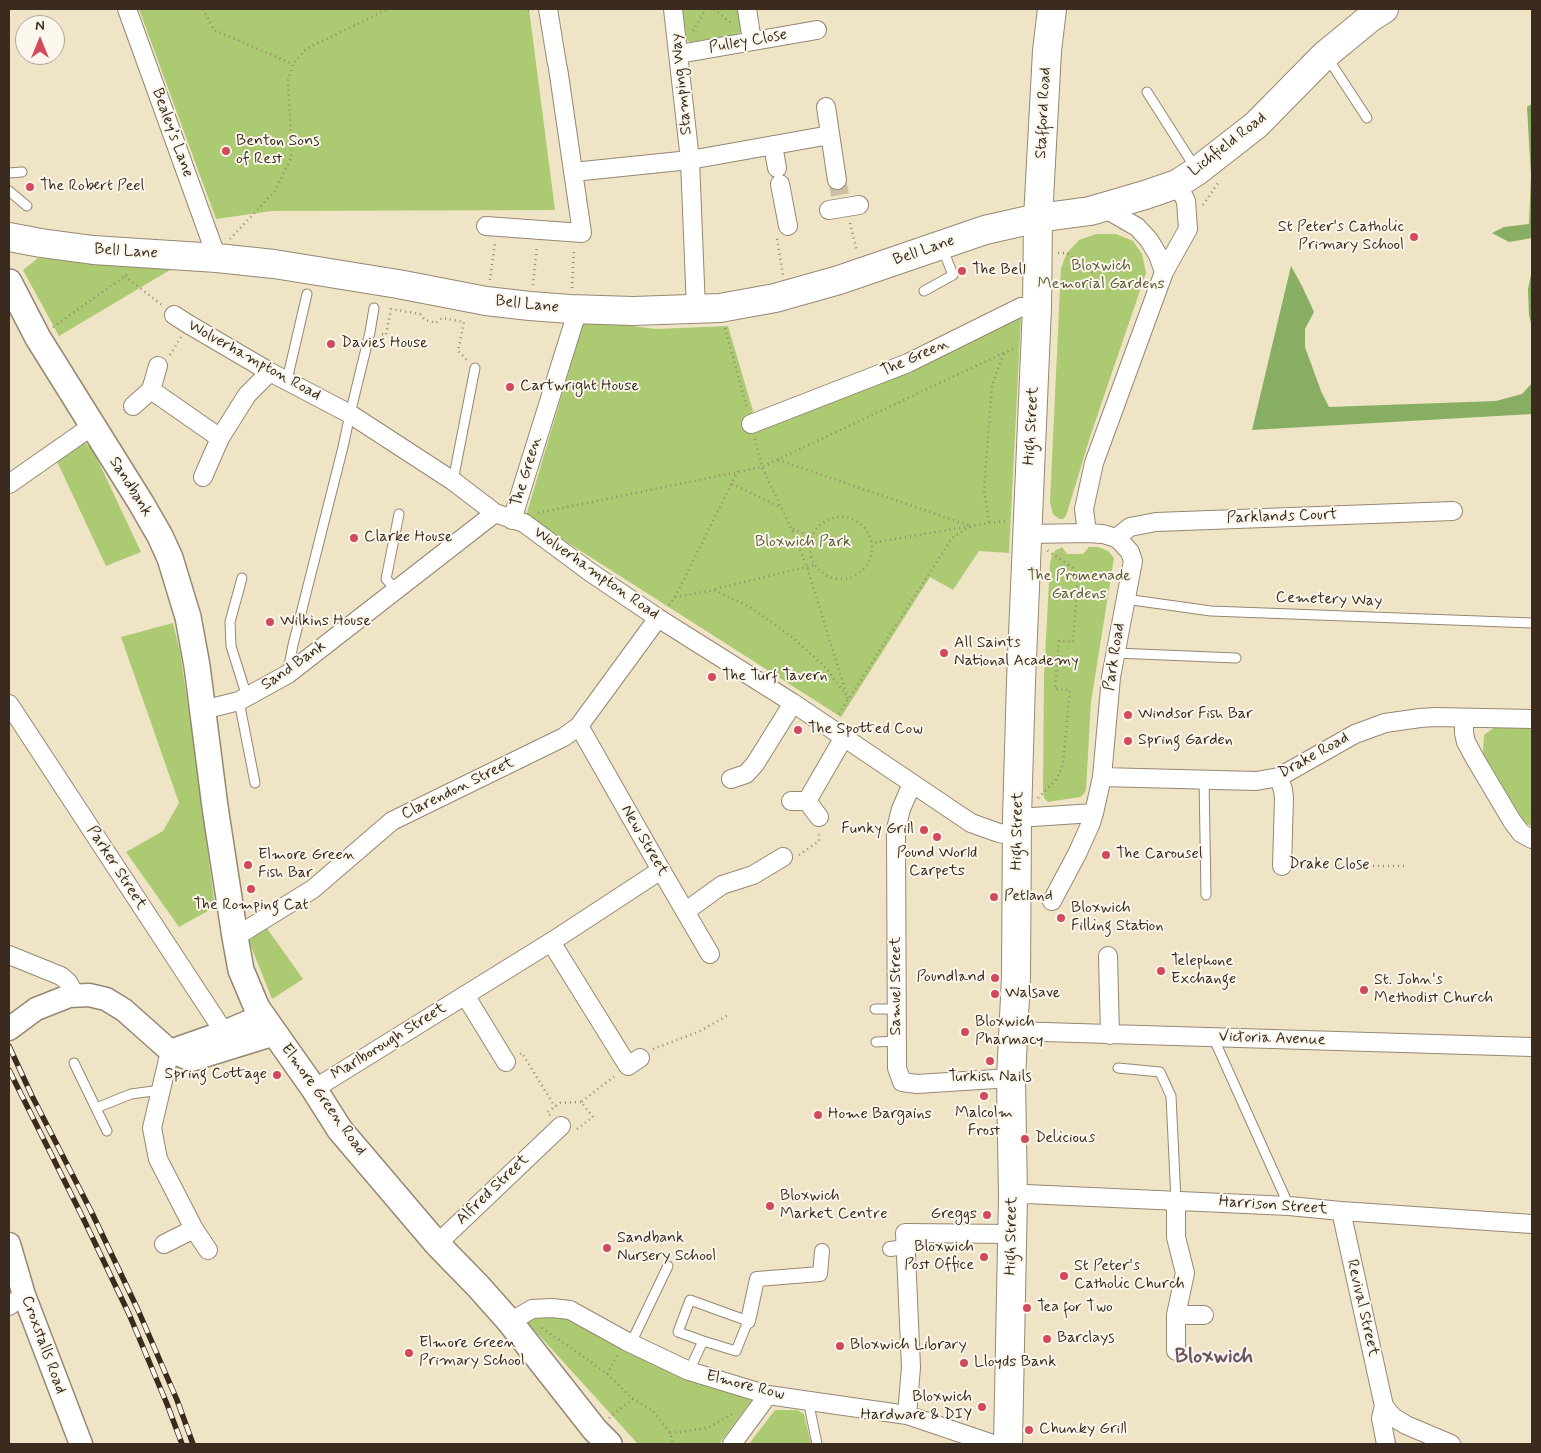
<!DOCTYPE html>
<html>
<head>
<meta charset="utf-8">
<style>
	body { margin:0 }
	#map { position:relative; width:1541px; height:1453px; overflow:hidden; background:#f0e4c6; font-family:Mynerve,sans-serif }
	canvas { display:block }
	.frame { position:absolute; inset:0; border:10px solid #3b2a1e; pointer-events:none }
	.north { position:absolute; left:15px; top:15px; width:50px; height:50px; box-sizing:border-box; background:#fbf7ec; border:1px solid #aea59a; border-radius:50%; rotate:0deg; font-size:14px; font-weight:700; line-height:20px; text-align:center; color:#3b2a1e }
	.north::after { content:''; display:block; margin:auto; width:18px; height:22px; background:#d1495b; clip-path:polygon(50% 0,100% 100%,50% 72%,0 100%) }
</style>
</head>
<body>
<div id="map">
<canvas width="1541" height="1453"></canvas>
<div class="frame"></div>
<div class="north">N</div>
</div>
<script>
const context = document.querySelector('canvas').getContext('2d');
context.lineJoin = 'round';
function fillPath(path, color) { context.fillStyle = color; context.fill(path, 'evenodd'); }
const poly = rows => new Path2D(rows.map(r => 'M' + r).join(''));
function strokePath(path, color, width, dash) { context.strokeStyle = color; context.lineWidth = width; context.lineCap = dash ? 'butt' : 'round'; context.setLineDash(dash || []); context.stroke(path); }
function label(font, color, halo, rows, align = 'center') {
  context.font = font + ' Mynerve,sans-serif'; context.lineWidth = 4; context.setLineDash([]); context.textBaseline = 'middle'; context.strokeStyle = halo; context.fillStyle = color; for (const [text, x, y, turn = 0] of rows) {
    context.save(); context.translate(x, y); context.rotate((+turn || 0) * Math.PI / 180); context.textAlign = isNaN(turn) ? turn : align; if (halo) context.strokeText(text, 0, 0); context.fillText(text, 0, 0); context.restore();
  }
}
const green = poly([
	[139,9,529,9,555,210,272,211,216,219],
	[678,9,742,9,745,25,741,32,732,36,690,42,681,37],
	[1096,234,1116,234,1133,241,1142,254,1146,273,1090,437,1066,516,1063,519,1059,519,1053,514,1050,502,1061,268,1067,253,1079,240],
	[38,258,175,267,59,336,23,270],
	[1021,316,1009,553,979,551,953,590,930,577,841,717,526,516,584,320,656,329,728,326,753,411,746,430],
	[81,439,93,450,141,552,106,566,54,455],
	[1062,547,1067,554,1083,554,1089,547,1098,547,1108,551,1114,558,1091,702,1086,790,1083,795,1080,797,1048,802,1044,798,1043,791,1044,676,1050,563,1052,555,1056,550],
	[173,623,180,652,193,739,215,907,179,927,126,852,163,831,179,803,121,637],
	[1500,723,1532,723,1532,826,1525,823,1483,753,1484,735],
	[266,927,303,979,272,999,249,941],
	[535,1315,560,1316,579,1323,687,1380,749,1396,751,1401,719,1444,638,1444,527,1322],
	[775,1410,797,1410,804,1414,811,1444,749,1444]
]);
const forest = poly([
	[1532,104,1532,238,1509,242,1492,233,1504,227,1529,224,1531,176,1527,107],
	[1291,266,1302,286,1314,312,1305,329,1305,347,1321,391,1329,407,1496,401,1522,394,1532,383,1532,414,1252,430],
	[1532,270,1532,328,1529,315,1528,289]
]);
const minorTunnel = poly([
	[837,180,840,195]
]);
const path = poly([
	[203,9,214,30,293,64],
	[524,9,525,11,533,10],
	[714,9,732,24],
	[693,31,706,9],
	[1203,205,1218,183],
	[850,223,857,252],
	[230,239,275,191,291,158,291,139,288,80,293,64,306,49,388,9],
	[777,239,783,275],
	[1058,253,1067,253,1095,274],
	[125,276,163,306],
	[490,280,495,243],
	[533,285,537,246],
	[572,288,574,249],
	[53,327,128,274],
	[725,328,747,408],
	[382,334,386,335,391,309,420,314,425,320,436,323,442,318,464,322,458,351,467,360],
	[170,355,181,337],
	[755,439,762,467,791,528,807,567,848,699],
	[778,460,971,526,872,543],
	[732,484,780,507],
	[538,513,762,467,1014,348],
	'810 548a31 31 0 1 1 62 0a31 31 0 1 1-62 0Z',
	[989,522,984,490,992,385,1004,352],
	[793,529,812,537],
	[715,589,814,565],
	[675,597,714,590,750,607,792,637,826,668,846,695],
	[669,605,675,597,738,471],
	[839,714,952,538,971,526,989,523,1006,521],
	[1038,798,1057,779,1063,764,1070,690,1055,689,1059,641,1073,642,1078,578,1077,575,1073,568,1047,550],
	[799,855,819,841,819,832],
	[1298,866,1405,866],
	[653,1049,698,1032,730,1014],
	[520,1054,522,1053,555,1107],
	[550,1115,547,1112,560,1103,581,1102],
	[577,1129,593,1117,581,1102,616,1075],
	[542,1328,584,1357,607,1374,633,1399,652,1410,670,1433,673,1444],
	[607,1374,618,1354],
	[609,1418,633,1399],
	[670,1433,708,1428,732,1414]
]);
const service = poly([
	[1327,57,1367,118],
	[1147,92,1196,169],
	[9,173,22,172],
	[9,191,27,206],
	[924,291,953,275,942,247],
	[287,380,307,294],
	[453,481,475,368],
	[242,578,230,622,231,646,247,697],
	[396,589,386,579,399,514],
	[1125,599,1211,611,1532,623],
	[1115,653,1236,658],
	[288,671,293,645,343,447,350,414,370,332,374,308],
	[239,701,255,783],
	[1204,780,1206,895],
	[875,1009,897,1009],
	[1213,1037,1289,1206],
	[876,1042,897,1041],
	[74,1063,107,1131],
	[1118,1068,1160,1072,1171,1096,1176,1201],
	[96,1108,131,1094,161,1090],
	[631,1343,668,1266],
	[689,1371,703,1341,678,1332,690,1300,748,1321,736,1351,703,1341],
	[808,1400,817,1444]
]);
const pedestrian = poly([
	[890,1249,906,1247],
	[748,1321,757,1279,820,1274,822,1251]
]);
const minor = poly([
	[127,9,217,258],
	[548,9,557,64],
	[673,9,690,160,696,309],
	[747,9,752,41],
	[679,54,817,30],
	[826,107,837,180],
	[773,145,777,168],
	[573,172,690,160,830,135],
	[780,184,788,226],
	[1104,208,1137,227,1149,240,1158,255,1164,272],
	[829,210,859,205],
	[486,226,582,233,558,68],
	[174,315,188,324,270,372,350,414,453,481,495,513,524,523,590,572,658,618,793,703,971,823,999,833,1017,836],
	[151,390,220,438],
	[133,406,151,390,158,366],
	[751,424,908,363,1021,307,1037,307],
	[203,477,220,438,247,395,270,372],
	[9,484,92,426],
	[512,520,578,309],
	[1087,533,1084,509,1094,463,1164,272,1188,229,1186,201,1177,184],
	[1028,534,1087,533,1103,534,1116,538,1121,542,1130,552,1133,561,1111,677,1102,777,1094,813,1091,823,1077,854,1052,901],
	[1116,538,1130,527,1156,522,1453,511],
	[9,704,224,1032],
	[203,710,239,701,288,674,495,513],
	[1464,718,1464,733,1466,742,1474,757,1512,821,1521,833,1532,839],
	[579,726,661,870,710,954],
	[1102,777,1256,781,1279,777,1355,734,1385,723,1420,718,1435,717,1532,719],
	[1279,777,1283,790,1284,798,1282,866],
	[731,779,746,774,755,764,793,703],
	[912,784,901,809,896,829,897,1068,902,1082,917,1084,1011,1078],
	[791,801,807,801,819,817],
	[807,801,844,737],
	[1017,818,1094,813],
	[686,911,722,885,753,875,783,857],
	[235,937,313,889,392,821,564,737,579,726,658,618],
	[551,942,628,1066,640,1058],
	[9,955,61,976,68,982,75,995],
	[1108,956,1110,1035],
	[465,995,506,1062],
	[1012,1031,1532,1047],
	[170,1051,152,1128,158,1159,194,1229,208,1250],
	[314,1089,551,942,661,870],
	[1013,1196,1026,1194,1289,1206,1341,1211,1532,1224],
	[1176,1201,1176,1237,1185,1273,1176,1315,1176,1351],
	[1341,1211,1384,1406,1393,1417,1406,1425,1451,1444],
	[164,1244,194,1229],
	[437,1244,561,1126],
	[9,1306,24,1295],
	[1176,1315,1204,1315],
	[510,1322,532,1309,552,1308,570,1310,626,1341,689,1371,768,1395,907,1415,993,1444],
	[1384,1406,1381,1418,1386,1444],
	[907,1415,911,1367,905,1233,1013,1234],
	[732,1444,768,1395]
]);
const tertiary = poly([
	[9,1029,36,1009,69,996,89,995,106,999,124,1010,170,1051,191,1060,275,1034],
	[173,1050,224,1032,262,1016],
	[9,1244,24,1295,81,1444]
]);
const secondary = poly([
	[9,282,38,338,141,503,160,536,170,558,188,617,197,666,215,807,235,937,241,970,257,1008,314,1089,340,1130,437,1244,478,1286,510,1322,595,1430,609,1444]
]);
const primary = poly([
	[9,237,41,243,93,250,217,258,274,264,398,284,486,301,530,306,570,309,633,311,720,308,775,298,839,280,985,230,1038,218,1090,211,1145,195,1177,184,1197,171,1256,125,1325,55,1370,18,1384,9]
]);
const trunk = poly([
	[1008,1444,1013,1196,1011,1078,1016,977,1017,818,1021,681,1037,307,1038,218,1047,51,1052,9]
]);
const rail = poly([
	[9,1046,32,1096,92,1213,138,1310,177,1400,193,1444],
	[9,1070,83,1218,129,1314,167,1404,182,1444]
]);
const markers = [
	[226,151,5,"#d1495b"],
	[30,187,5,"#d1495b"],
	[1414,237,5,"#d1495b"],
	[962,271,5,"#d1495b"],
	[331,344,5,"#d1495b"],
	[510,387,5,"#d1495b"],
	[354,538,5,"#d1495b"],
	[270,622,5,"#d1495b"],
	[944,653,5,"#d1495b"],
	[712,677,5,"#d1495b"],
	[1128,715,5,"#d1495b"],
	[798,730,5,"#d1495b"],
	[1128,741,5,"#d1495b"],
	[924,830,5,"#d1495b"],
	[937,837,5,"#d1495b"],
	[1106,855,5,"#d1495b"],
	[248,865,5,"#d1495b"],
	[251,889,5,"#d1495b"],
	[994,897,5,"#d1495b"],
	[1061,918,5,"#d1495b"],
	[1161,971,5,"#d1495b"],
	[995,978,5,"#d1495b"],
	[1364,990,5,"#d1495b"],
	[995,994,5,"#d1495b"],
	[965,1032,5,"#d1495b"],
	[990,1061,5,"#d1495b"],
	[277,1075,5,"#d1495b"],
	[984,1096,5,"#d1495b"],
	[818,1115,5,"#d1495b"],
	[1025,1139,5,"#d1495b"],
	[770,1206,5,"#d1495b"],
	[987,1215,5,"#d1495b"],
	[607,1248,5,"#d1495b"],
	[984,1257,5,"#d1495b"],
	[1064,1276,5,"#d1495b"],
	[1027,1308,5,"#d1495b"],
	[1047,1339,5,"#d1495b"],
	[840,1346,5,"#d1495b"],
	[409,1353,5,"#d1495b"],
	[964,1363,5,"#d1495b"],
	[982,1407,5,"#d1495b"],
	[1029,1430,5,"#d1495b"]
];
const streetNames = [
	["Pulley Close",748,42,-10],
	["Stamping Way",682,84,-96],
	["Stafford Road",1044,113,-87],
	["Bealey’s Lane",172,133,70],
	["Lichfield Road",1228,145,-38],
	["Bell Lane",924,251,-19],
	["Bell Lane",126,252,4],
	["Bell Lane",527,305,6],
	["The Green",915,358,-24],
	["Wolverhampton Road",254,361,29],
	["High Street",1032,426,-87],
	["The Green",527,472,-73],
	["Sandbank",130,487,58],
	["Parklands Court",1282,517,-2],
	["Wolverhampton Road",596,574,35],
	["Cemetery Way",1329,600,2],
	["Park Road",1115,657,-81],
	["Sand Bank",294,666,-35],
	["Drake Road",1314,756,-29],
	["Clarendon Street",458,789,-26],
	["High Street",1018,831,-89],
	["New Street",644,841,60],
	["Drake Close",1329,865,1],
	["Parker Street",116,868,57],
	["Samuel Street",897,986,-90],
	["Victoria Avenue",1272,1039,2],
	["Marlborough Street",389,1042,-32],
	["Elmore Green Road",323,1100,54],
	["Alfred Street",493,1190,-44],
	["Harrison Street",1273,1206,4],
	["High Street",1012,1236,-89],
	["Revival Street",1362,1308,77],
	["Croxstalls Road",43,1345,70],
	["Elmore Row",745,1386,14]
];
const poiNames = [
	["Benton Sons",236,142],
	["of Rest",236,160],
	["The Robert Peel",40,187],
	["St Peter's Catholic",1404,228,"right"],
	["Primary School",1404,246,"right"],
	["The Bell",972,271],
	["Davies House",341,344],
	["Cartwright House",520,387],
	["Clarke House",364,538],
	["Wilkins House",280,622],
	["All Saints",954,644],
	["National Academy",954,662],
	["The Turf Tavern",722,677],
	["Windsor Fish Bar",1138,715],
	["The Spotted Cow",808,730],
	["Spring Garden",1138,741],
	["Funky Grill",914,830,"right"],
	["Pound World",937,854,"center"],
	["Carpets",937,872,"center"],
	["The Carousel",1116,855],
	["Elmore Green",258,856],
	["Fish Bar",258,874],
	["Petland",1004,897],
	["The Romping Cat",251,906,"center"],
	["Bloxwich",1071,909],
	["Filling Station",1071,927],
	["Telephone",1171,962],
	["Exchange",1171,980],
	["Poundland",985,978,"right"],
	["St. John's",1374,981],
	["Methodist Church",1374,999],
	["Walsave",1005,994],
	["Bloxwich",975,1023],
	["Pharmacy",975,1041],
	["Spring Cottage",267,1075,"right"],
	["Turkish Nails",990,1078,"center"],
	["Malcolm",984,1114,"center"],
	["Frost",984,1132,"center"],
	["Home Bargains",828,1115],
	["Delicious",1035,1139],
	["Bloxwich",780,1197],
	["Market Centre",780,1215],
	["Greggs",977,1215,"right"],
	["Sandbank",617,1239],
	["Nursery School",617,1257],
	["Bloxwich",974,1248,"right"],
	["Post Office",974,1266,"right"],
	["St Peter's",1074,1267],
	["Catholic Church",1074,1285],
	["Tea for Two",1037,1308],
	["Barclays",1057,1339],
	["Elmore Green",419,1344],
	["Primary School",419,1362],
	["Bloxwich Library",850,1346],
	["Lloyds Bank",974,1363],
	["Bloxwich",972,1398,"right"],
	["Hardware & DIY",972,1416,"right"],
	["Chunky Grill",1039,1430]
];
const parkNames = [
	["Bloxwich",1101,267],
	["Memorial Gardens",1101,285],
	["Bloxwich Park",803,543],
	["The Promenade",1079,577],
	["Gardens",1079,595]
];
const districtNames = [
	["Bloxwich",1214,1358]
];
fillPath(green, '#abca71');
fillPath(forest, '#88ae63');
strokePath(minorTunnel, '#ccbfa4', 18, [18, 9]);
strokePath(service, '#968772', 11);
strokePath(pedestrian, '#968772', 16);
strokePath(minor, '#968772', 20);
strokePath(tertiary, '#968772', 25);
strokePath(secondary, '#968772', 28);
strokePath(primary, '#968772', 30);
strokePath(trunk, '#968772', 30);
strokePath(path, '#968772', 2.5, [1, 4]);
strokePath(service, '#fff', 9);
strokePath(pedestrian, '#fff', 14);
strokePath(minor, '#fff', 18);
strokePath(tertiary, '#fff', 22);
strokePath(secondary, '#fff', 25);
strokePath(primary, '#fff', 28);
strokePath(trunk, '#fff', 28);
strokePath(rail, '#3b2a1e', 5.5);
strokePath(rail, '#fbf7ec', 4, [11]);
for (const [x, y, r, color] of markers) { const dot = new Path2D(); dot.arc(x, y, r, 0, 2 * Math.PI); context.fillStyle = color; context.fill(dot); strokePath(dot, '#fbf7ec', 2); }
label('16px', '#3b2a1e', '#fbf7ec', streetNames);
label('16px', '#3b2a1e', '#fbf7ec', poiNames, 'left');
label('16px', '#5d5a37', '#fbf7ec', parkNames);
label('bold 21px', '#6a5464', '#fbf7ec', districtNames);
</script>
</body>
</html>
